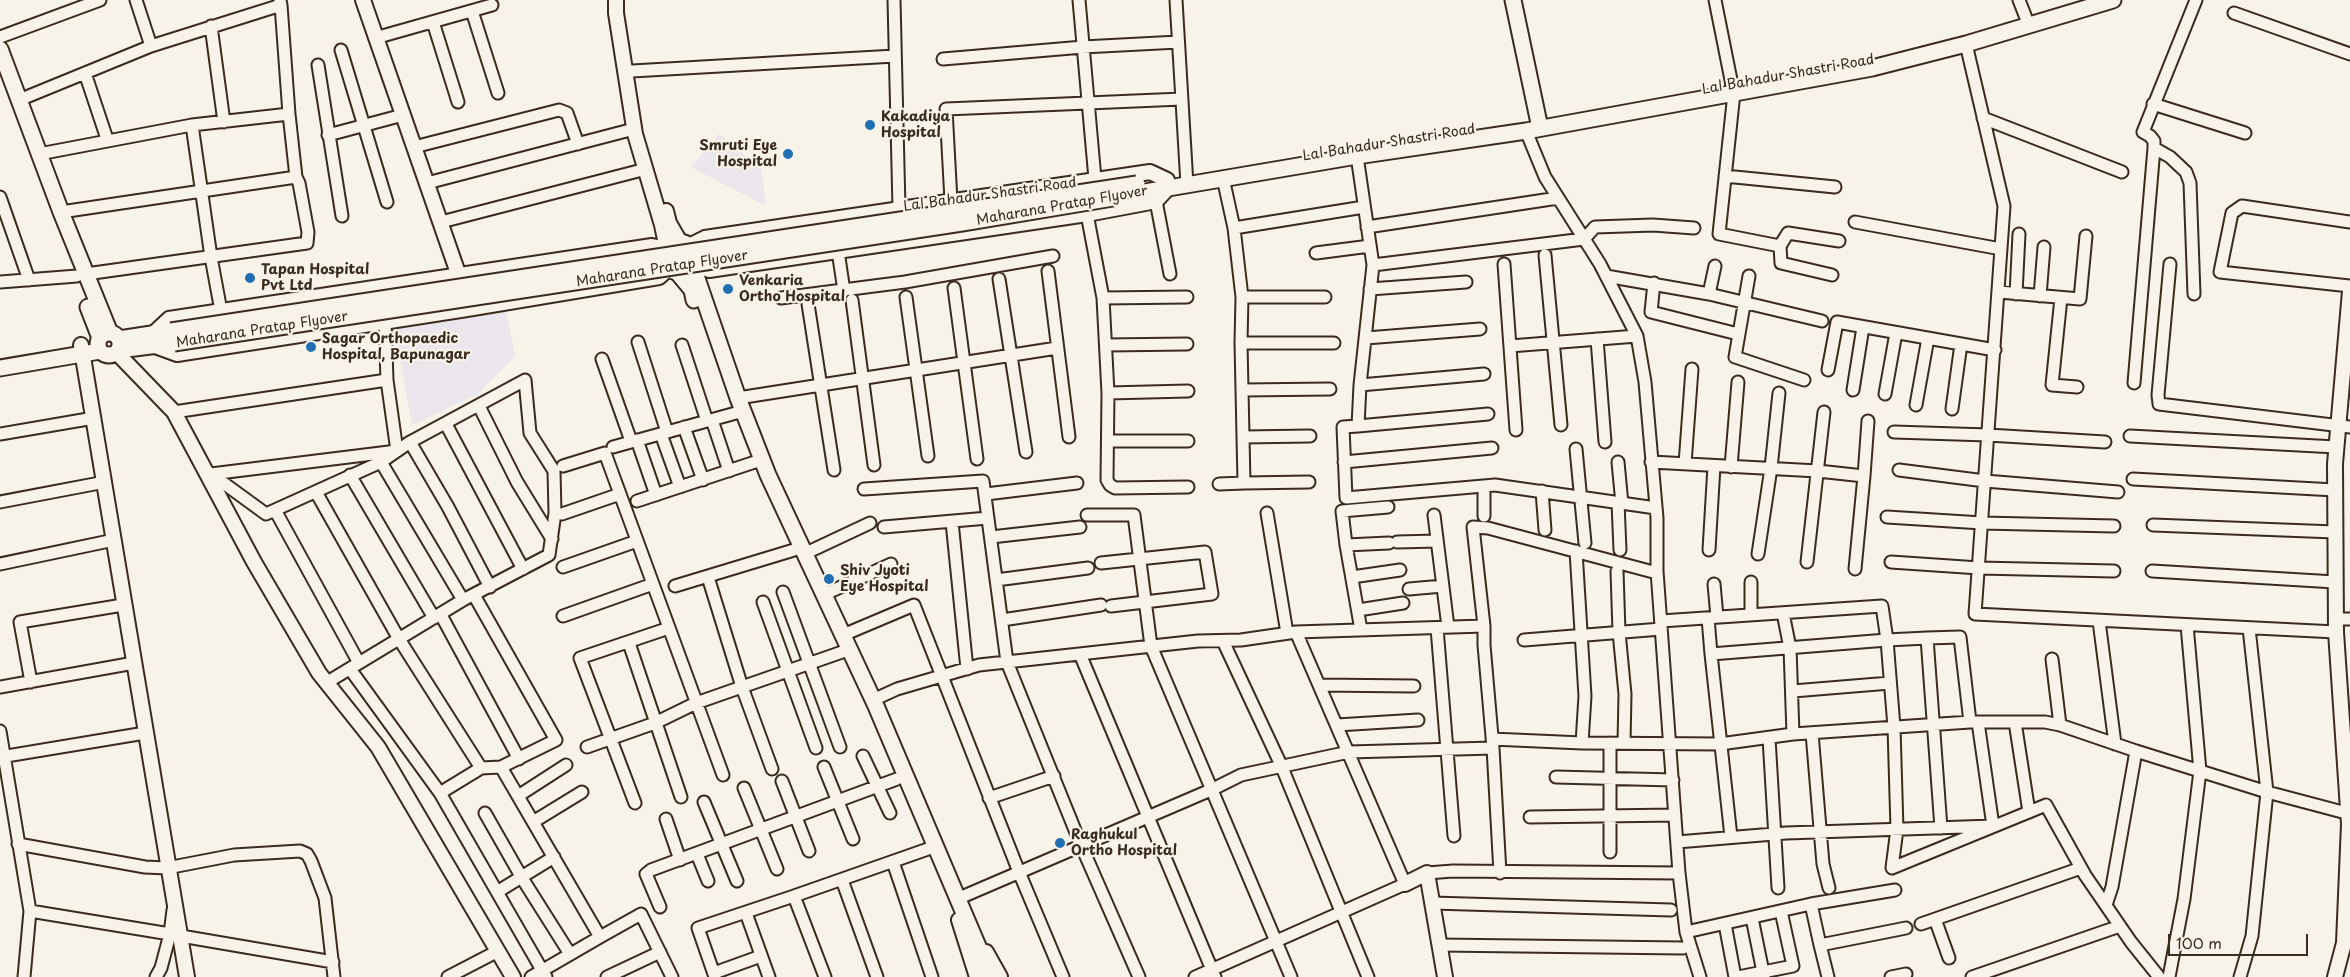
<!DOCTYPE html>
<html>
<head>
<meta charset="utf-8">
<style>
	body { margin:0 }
	#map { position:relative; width:2350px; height:977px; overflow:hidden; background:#f7f3e8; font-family:"Playpen Sans",sans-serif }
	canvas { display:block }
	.scale { position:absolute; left:2168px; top:934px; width:140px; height:22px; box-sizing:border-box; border:2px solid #3b2a1e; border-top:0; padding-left:6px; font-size:15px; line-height:18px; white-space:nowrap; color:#3b2a1e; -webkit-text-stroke:4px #f7f3e8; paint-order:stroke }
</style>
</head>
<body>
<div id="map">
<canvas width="2350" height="977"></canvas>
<div class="scale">100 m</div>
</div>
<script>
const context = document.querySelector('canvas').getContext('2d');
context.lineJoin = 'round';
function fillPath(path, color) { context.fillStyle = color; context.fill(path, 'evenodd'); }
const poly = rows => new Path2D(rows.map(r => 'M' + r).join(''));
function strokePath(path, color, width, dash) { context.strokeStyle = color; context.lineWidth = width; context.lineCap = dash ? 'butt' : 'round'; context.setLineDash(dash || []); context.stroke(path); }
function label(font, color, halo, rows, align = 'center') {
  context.font = font + ' "Playpen Sans",sans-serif'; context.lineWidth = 4.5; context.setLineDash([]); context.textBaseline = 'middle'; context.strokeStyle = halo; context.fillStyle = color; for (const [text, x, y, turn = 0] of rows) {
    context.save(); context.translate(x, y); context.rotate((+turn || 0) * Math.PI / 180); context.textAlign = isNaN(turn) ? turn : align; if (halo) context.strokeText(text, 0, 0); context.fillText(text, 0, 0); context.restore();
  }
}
const built = poly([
	[719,134,761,168,766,206,691,167],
	[506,308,515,356,478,394,412,425,394,327]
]);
const minor = poly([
	[894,0,899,208],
	[1079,0,1095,179],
	[1176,0,1187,185],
	[1715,0,1732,85],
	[2019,0,2026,18],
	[472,11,498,93],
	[2234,13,2350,54],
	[433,22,458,102],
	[211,26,224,122],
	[0,37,100,0],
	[375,38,492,5],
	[1966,44,2004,206,1975,614,2336,632],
	[151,46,281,5,280,0],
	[341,50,387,202],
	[943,59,1083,47,1178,42],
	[318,65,342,216],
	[632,71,895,56],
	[85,73,107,139],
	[1734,93,1719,234,1780,246],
	[19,100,151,46,136,0],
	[2153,104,2245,133],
	[1983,118,2122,172],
	[192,125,211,257,221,311],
	[1526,131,1545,177,1600,264,1637,336,1645,382,1657,518,1657,571,1679,873,1686,932,1700,977],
	[328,135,403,115],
	[414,147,559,110,567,113,578,144],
	[2154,148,2170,157,2186,172,2190,183,2194,294],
	[39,154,192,125,289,114],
	[1357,156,1373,265,1360,385,1358,426,1343,427,1346,498,1495,485,1656,508],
	[1725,176,1835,187],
	[427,183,634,129],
	[0,197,29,280],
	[951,201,946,109,1182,99],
	[1156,201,1170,274],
	[61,212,296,177,289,114,281,5],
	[1087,214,1103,298,1108,393,1107,480,1110,485,1115,488,1188,487],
	[441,222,646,169],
	[1855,222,2001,249],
	[2350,222,2242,206,2232,213,2220,272,2350,286],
	[1367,227,1558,198],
	[1234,228,1364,207],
	[838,251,844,291],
	[1316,253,1370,246],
	[1545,255,1561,425],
	[1504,264,1516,430],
	[2170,264,2158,395,2159,404,2350,427],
	[1373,265,1584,239,1595,227,1653,225,1694,228],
	[1048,271,1069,437],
	[86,274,307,243,308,232,299,183,296,177],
	[1832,275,1781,263,1780,246,1788,233,1839,241],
	[1606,276,1709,294,1822,321],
	[1749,276,1735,357,1804,380],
	[999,279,1026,452],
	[0,282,77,276],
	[1654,283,1651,312,1738,334],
	[954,288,977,459],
	[1370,289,1466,282],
	[1999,292,2080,299,2086,236],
	[1709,294,1715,266],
	[2016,294,2019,234],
	[2040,296,2044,247],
	[906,297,928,456],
	[1242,297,1325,297],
	[781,298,905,282,1053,256],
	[1103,298,1187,297],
	[2061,298,2052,385,2077,387],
	[852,300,874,465],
	[808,304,834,470],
	[1366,338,1480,329],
	[1597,339,1605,442],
	[638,342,667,432],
	[1241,343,1334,343],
	[682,345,707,421],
	[1106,345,1187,344],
	[1510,346,1637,336],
	[602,359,631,441],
	[1828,370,1837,322,1995,350],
	[2134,383,2154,148,2154,141,2150,136,2143,132,2196,0],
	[1360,385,1484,374],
	[1243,390,1330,389],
	[1853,390,1863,327],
	[1108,393,1188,391],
	[1885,394,1896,333],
	[738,398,1057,348],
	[1916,405,1928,338],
	[479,406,517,482,552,539],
	[1952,409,1961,344],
	[174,412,387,380],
	[712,420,729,471],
	[446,424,523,569],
	[1358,426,1488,414],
	[684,427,703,480],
	[1894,432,1988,435,2105,442],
	[0,434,94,418],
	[661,434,680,487],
	[2130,436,2336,447],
	[1243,437,1310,436],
	[637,440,656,495],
	[1108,441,1188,441],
	[410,442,448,507,490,587],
	[613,447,736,413],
	[1576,449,1585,543],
	[381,462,463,600],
	[1344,462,1492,448],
	[1618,462,1622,504],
	[1651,462,1818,471,1864,476,1868,421],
	[1685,464,1692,369],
	[563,466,605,453,723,775],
	[1731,467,1738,382],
	[1899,470,1985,481,2118,492],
	[207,471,266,514,381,462,410,442,525,380,530,433,554,471,555,513,549,555,463,600,326,683],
	[211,474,397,451,387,380,385,322],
	[350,475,434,618],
	[2133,479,2335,490],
	[1244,483,1309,482],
	[1219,484,1244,483,1241,343,1242,297,1234,228,1223,178],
	[1484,486,1484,516],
	[864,489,983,481,1007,662,1081,845,1139,977],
	[1542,491,1545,530],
	[316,492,399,639,481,768,501,767,600,937,531,977],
	[986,494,1077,483],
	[637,501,755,462],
	[0,502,105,482],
	[1618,503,1620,550],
	[275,510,359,663],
	[1267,513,1287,633],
	[562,514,620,494],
	[1087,515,1134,515,1151,646,1291,977],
	[1434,515,1448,627],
	[1887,517,1982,523,2114,526],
	[952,522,967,669],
	[2153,525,2335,532],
	[884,527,988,518],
	[991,537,1080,527],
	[1397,542,1437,541],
	[1346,545,1389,543],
	[1709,550,1714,466],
	[804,554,870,523],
	[1758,554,1771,468,1779,393],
	[1807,562,1824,412],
	[1891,562,1979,568,2114,571],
	[1101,563,1205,552,1212,594,1111,606],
	[0,564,114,540],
	[563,567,637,541],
	[1855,569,1864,476],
	[1617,571,1619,632,1625,694,1624,743],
	[2152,571,2335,582],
	[708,577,742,687,772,769],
	[1352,577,1400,570],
	[996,580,1088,568],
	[1714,584,1717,617],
	[675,586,794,550],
	[1409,589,1443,586],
	[783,592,840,747],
	[474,595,556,740,501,767],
	[823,595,891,564],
	[763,602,816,748],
	[1358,610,1403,603],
	[1783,613,1790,648,1793,734],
	[1751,614,1751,582],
	[441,615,519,759],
	[563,616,653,584],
	[1708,618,1711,654],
	[2336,619,2350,619],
	[1002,620,1101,605],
	[1661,621,1882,606,1887,640,1711,654,1731,837],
	[2099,621,2115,744],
	[1437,628,1454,836],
	[1361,630,1346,545,1342,511,1388,507],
	[843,635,914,605,1019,872,1063,977],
	[1927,638,1960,637,1970,722],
	[1524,640,1661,629],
	[1223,641,1281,765,1368,977],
	[629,643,681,797],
	[1080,654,1215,977],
	[2052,659,2060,725],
	[350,669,440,793,546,977],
	[31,682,20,622,123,605],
	[1319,685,1414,686],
	[0,687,134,663],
	[1793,691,1890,683],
	[873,700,897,689,979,665,1198,641,1241,640,1296,632,1484,626],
	[2015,722,2029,812],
	[1337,725,1418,720],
	[0,731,30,911],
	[1812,733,1823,864,1829,888],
	[1769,738,1778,888],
	[1492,739,1582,743,1585,696,1576,551],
	[1582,743,1720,744,1793,734,1970,722,2045,722,2060,725,2136,751],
	[1610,743,1610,852],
	[587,747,655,723,696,703,845,651],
	[863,756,890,813],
	[0,757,145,733],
	[824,767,853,839],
	[1556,777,1673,780],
	[782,781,809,851],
	[744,788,777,869],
	[440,793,481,768],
	[518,796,566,765],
	[989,798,1054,776],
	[704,802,737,881],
	[635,803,580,658,669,628],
	[485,813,522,878,570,954],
	[1530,817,1675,815],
	[666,819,680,860],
	[533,822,582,792],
	[1941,828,1927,638,1887,640,1894,727,1897,829,1892,868,2046,805,2085,875,2131,942,2159,977],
	[1677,842,1786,833,1993,826,1978,722],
	[18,844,145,867,167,868,234,855,300,851,307,854,311,861,325,898,334,977],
	[697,854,708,881],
	[893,862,932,977],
	[1427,873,1453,871,1679,873],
	[1500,873,1493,748,1484,645,1484,626,1473,527,1488,528,1657,573],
	[842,880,877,977],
	[497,892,554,857],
	[794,896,928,849],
	[957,899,1213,789,1241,775,1349,752,1493,748],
	[1432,903,1671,910],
	[1811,904,1820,945,1906,928],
	[2106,905,2112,887,2136,751,2267,792,2350,814],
	[660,907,646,874,651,870,897,779],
	[746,913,769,977],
	[1752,918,1764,977],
	[1935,919,1949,958],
	[1725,924,1735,977],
	[1921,924,2081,868],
	[1686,932,1811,904,1895,890],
	[181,936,333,962],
	[600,937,641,914,672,977],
	[1439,945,1683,948],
	[1820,945,1828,977],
	[714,973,761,956],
	[24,977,30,911,170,934],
	[156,977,161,968,170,934,173,910],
	[448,977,498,951],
	[607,977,660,952],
	[715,977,698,928,794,896,825,977],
	[1195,977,1405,884,1296,632],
	[1738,977,1793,966,1781,911],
	[1891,977,1906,974],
	[1972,977,2120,926],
	[2169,977,2184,899,2200,771,2187,625],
	[2240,977,2252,936,2267,792,2249,628]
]);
const tertiary = poly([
	[363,0,459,276],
	[666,211,669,223,680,242],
	[689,246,705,238,1150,172,1167,180],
	[692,264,709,270,1087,214,1156,201,1168,188],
	[153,334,169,319,652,246,667,249,662,225,635,134,616,13,616,0],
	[81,345,187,977],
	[155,346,177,354,467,309,659,277,669,268],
	[117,353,174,412,254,562,319,673,378,747,513,977],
	[1405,884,1427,873,1445,977],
	[959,920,977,977],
	[986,952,1000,977],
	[2335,977,2344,943,2349,824,2336,632,2335,464,2350,291]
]);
const secondary = poly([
	[1513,0,1540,128],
	[0,49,61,212,110,333],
	[1139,193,1357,156,1526,131,1872,68,1966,44,2113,0],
	'664 257a15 15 0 1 1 30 0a15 15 0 1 1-30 0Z',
	[692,264,738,398,768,475,876,706,991,977],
	[677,272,692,290,694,300],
	[88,307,100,338],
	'98 344a11 11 0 1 1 22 0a11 11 0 1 1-22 0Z',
	[119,339,171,331],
	[119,350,174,343],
	[0,368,100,351]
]);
const secondaryBridge = poly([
	[171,331,1137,184],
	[174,343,962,223,1113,198]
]);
const markers = [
	[870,125,6,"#1f6fb2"],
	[788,154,6,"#1f6fb2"],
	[250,278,6,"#1f6fb2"],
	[728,289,6,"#1f6fb2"],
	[311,347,6,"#1f6fb2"],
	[829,579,6,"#1f6fb2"],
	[1060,843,6,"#1f6fb2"]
];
const streetNames = [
	["Lal Bahadur Shastri Road",1788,75,-10],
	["Lal Bahadur Shastri Road",1389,143,-9],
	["Lal Bahadur Shastri Road",990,195,-8],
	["Maharana Pratap Flyover",1062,206,-10],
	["Maharana Pratap Flyover",662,269,-9],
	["Maharana Pratap Flyover",262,330,-9]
];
const poiNames = [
	["Kakadiya",881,117],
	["Hospital",881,133],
	["Smruti Eye",777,146,"right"],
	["Hospital",777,162,"right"],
	["Tapan Hospital",261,270],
	["Pvt Ltd",261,286],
	["Venkaria",739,281],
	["Ortho Hospital",739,297],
	["Sagar Orthopaedic",322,339],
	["Hospital, Bapunagar",322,355],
	["Shiv Jyoti",840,571],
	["Eye Hospital",840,587],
	["Raghukul",1071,835],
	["Ortho Hospital",1071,851]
];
fillPath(built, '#ebe5ec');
strokePath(minor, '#3b2a1e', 15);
strokePath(tertiary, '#3b2a1e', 18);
strokePath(secondary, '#3b2a1e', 19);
strokePath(minor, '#f7f3e8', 11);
strokePath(tertiary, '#f7f3e8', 14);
strokePath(secondary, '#f7f3e8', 15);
strokePath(secondaryBridge, '#3b2a1e', 19, []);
strokePath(secondaryBridge, '#f7f3e8', 15);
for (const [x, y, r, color] of markers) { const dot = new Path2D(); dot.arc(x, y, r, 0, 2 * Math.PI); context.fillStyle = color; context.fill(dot); strokePath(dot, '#f7f3e8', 2); }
label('14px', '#3b2a1e', '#f7f3e8', streetNames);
label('bold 14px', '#3b2a1e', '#f7f3e8', poiNames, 'left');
</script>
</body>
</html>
